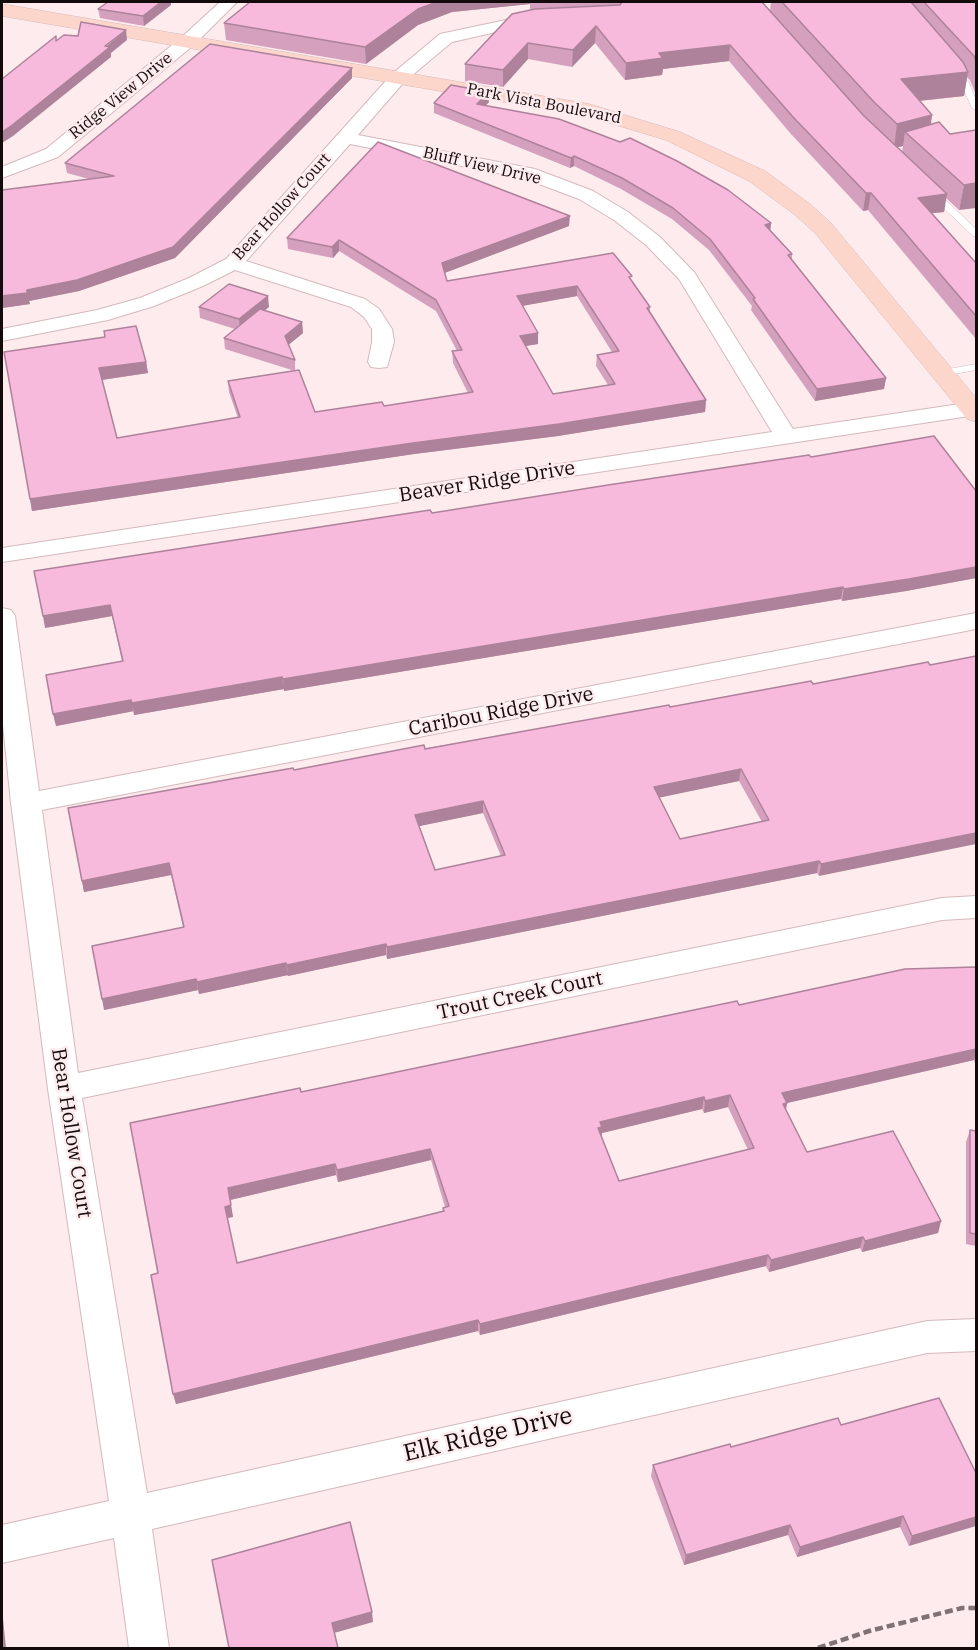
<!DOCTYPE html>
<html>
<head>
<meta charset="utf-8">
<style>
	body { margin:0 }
	#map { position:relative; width:978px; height:1650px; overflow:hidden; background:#fdebed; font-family:"IBM Plex Serif",serif }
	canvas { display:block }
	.frame { position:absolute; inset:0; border:3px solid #130a0b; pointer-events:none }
</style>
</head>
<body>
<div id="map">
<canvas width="978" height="1650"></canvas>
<div class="frame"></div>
</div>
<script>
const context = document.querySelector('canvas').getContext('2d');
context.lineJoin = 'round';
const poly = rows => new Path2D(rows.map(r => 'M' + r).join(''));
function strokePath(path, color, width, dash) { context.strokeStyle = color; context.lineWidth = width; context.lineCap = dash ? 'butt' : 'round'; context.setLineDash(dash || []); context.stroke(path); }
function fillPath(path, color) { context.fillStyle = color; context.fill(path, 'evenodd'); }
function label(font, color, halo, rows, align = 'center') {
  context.font = font + ' "IBM Plex Serif",serif'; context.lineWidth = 5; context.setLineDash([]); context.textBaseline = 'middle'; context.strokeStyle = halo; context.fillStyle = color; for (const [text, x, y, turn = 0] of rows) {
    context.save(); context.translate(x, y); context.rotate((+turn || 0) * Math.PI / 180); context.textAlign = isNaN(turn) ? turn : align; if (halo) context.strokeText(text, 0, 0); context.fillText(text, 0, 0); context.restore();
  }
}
const path = poly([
	[818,1648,869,1631,962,1608,976,1608]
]);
const lane = poly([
	[953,71,959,71,969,83,976,100,976,110,972,108,961,84,952,73,953,71],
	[930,191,936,191,976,229,976,237,973,236,930,195,930,191],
	[976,364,976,370,943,376,938,373,943,370,976,364]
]);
const street = poly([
	[220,2,237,2,195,44,58,157,2,178,2,167,46,149,183,36,220,2],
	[539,13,545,15,547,18,545,21,452,42,404,82,358,135,535,169,593,191,628,212,660,237,694,272,793,429,973,402,976,403,976,415,2,562,2,548,772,432,679,279,646,245,614,220,579,199,523,178,350,144,246,261,365,299,379,309,392,329,394,342,387,367,379,368,371,367,368,362,372,342,372,329,364,317,351,307,235,270,203,286,154,306,108,320,2,341,2,329,97,310,140,298,189,278,226,259,392,74,440,34,539,13],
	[2,608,11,610,15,616,39,791,976,613,976,629,42,810,78,1073,942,898,976,896,976,918,942,920,82,1098,147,1493,927,1321,976,1319,976,1351,927,1353,152,1529,169,1648,129,1648,114,1538,2,1563,2,1525,109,1501,48,1089,11,803,2,715,2,608]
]);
const secondary = poly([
	[2,4,589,104,680,132,765,171,810,204,831,223,976,398,976,422,967,419,815,233,794,214,749,181,666,140,586,116,2,16,2,4]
]);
const wall = poly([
	[250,2,731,2,770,11,771,2,976,2,976,95,970,80,967,77,964,96,920,101,932,115,931,125,950,134,976,130,959,210,946,198,944,212,932,213,976,263,976,339,868,210,863,211,791,134,729,61,663,69,662,75,625,80,595,43,572,67,528,59,503,87,465,81,465,64,530,10,530,4,452,12,418,25,366,64,226,40,224,23],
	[903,146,902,152,897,147],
	[171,5,144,26,100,18,98,9],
	[352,68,352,78,175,258,79,291,29,301,30,304,2,308,2,190,89,179,67,173,65,163],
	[489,102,485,106,771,223,770,230,792,254,792,260,886,378,884,389,815,401,751,310,752,306,709,250,672,219,621,189,574,166,570,168,434,113,434,103],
	[569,226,444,273,447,281,631,280,650,307,650,311,706,400,705,412,558,436,414,454,32,511,30,499,105,337,104,331,146,362,148,373,102,380,117,438,238,418,229,392,228,381,295,371,225,349,224,338,235,329,200,318,199,307,269,307,264,311,302,322,303,333,288,345,295,360,295,371,315,412,384,406,468,393,453,363,452,351,457,351,436,311,339,251,333,258,288,249,287,238],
	[577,296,612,352,597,355,596,366,608,385,553,394,525,346,538,344,538,333,522,306],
	[811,457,976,491,976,578,906,591,842,601,841,599,284,691,284,689,134,715,134,711,56,726,122,661,112,616,45,628,432,513],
	[928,662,819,876,817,873,387,959,386,955,288,976,288,975,199,994,198,990,104,1010,183,927,171,875,84,892,82,881,294,770,813,684],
	[739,781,762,822,680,839,659,797],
	[483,813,501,856,435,870,419,826],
	[976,967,976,1067,974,1060,787,1103,786,1110,807,1152,941,1221,938,1233,862,1252,860,1248,769,1272,766,1266,480,1335,478,1331,176,1404,158,1273,301,1092,739,1005],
	[728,1107,748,1150,619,1181,602,1137,602,1133,702,1109,704,1113],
	[431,1160,445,1207,443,1208,443,1211,237,1263,227,1218,233,1217,230,1200,336,1175,338,1182],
	[970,1130,976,1131,976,1246,966,1244,966,1142],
	[841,1425,976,1473,909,1546,900,1527,797,1557,788,1535,684,1565,651,1476,653,1465,731,1447]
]);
const shadedWall = poly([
	[161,2,171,2,171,5,144,26,143,16],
	[437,2,530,2,530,4,452,12,418,25,366,64,365,47,418,9],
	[596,26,595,43,572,67,573,50],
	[126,30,127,40,111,53,111,57,13,136,2,143,2,132],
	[528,43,528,59,503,87,503,70],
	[730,45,729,61,663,69,662,75,625,80,626,63,659,53],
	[352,68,352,78,175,258,79,291,29,301,30,304,2,308,2,296,27,290],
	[968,72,964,96,897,103,901,79],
	[489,92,489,102,477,115,477,104],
	[932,115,928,139,905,132,903,146,894,148,897,124],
	[574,156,574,166,570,168,571,158],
	[976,183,976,208,959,210,964,185],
	[866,193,871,193,868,210,863,211],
	[947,194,944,212,915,215,918,198],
	[570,216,569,226,442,274,442,263],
	[771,223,770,234,765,225],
	[339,240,339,251,333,258,332,247],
	[577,286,577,296,516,307,517,296],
	[268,296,269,307,240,330,239,319],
	[302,322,303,333,286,347,285,336],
	[538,333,538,344,519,347,520,336],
	[146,362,148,373,101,380,99,368],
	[886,378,884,389,815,401,817,389],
	[706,400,705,412,558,436,414,454,32,511,30,499],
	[976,567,976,578,906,591,842,601,844,589],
	[843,587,841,599,284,691,283,679],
	[110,605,112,616,45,628,43,616],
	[282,677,284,689,134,715,132,703],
	[131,700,134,711,56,726,53,714],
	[741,769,739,781,653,799,654,787],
	[483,801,483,813,415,827,415,815],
	[976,833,976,844,819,876,821,864],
	[819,861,817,873,387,959,387,947],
	[169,863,171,875,84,892,82,881],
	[386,944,386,955,288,976,287,965],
	[286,963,288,975,199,994,197,982],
	[196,979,198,990,104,1010,102,999],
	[976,1049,976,1053,974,1060,787,1103,785,1114,783,1104,782,1093],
	[730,1095,728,1107,704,1113,705,1101],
	[704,1097,702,1109,602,1133,601,1138,598,1128,600,1122],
	[430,1149,431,1160,338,1182,337,1170],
	[335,1164,336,1175,230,1200,228,1188],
	[231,1205,233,1217,227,1218,225,1207],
	[941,1221,938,1233,862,1252,865,1241],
	[863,1237,860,1248,769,1272,771,1260],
	[768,1255,766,1266,480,1335,480,1324],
	[478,1320,478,1331,176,1404,173,1394],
	[903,1516,900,1527,797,1557,800,1547],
	[976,1517,976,1526,909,1546,912,1536],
	[790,1525,788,1535,684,1565,686,1555],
	[372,1612,373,1622,334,1633,332,1623],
	[2,1614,3,1618,6,1648,3,1648,2,1635]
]);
const building = poly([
	[108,2,161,2,143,16,98,9,108,2],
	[250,2,437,2,418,9,365,47,224,23,250,2],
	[622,2,762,2,864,116,947,194,918,198,976,263,976,316,871,193,866,193,793,117,730,45,659,53,663,58,626,63,596,26,573,50,528,43,503,70,465,64,512,14,535,9,620,5,622,2],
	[782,2,911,2,963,62,968,72,901,79,932,115,897,124,874,102,782,2],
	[924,2,976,2,976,62,974,56,924,2],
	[81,22,126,30,105,46,110,47,11,126,2,132,2,79,56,36,56,41,64,35,78,36,81,22],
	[210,44,352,68,173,247,77,280,27,290,27,293,2,296,2,190,114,176,65,163,210,44],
	[451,85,489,92,477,104,559,119,620,142,630,138,677,161,728,190,771,223,765,225,792,254,788,255,886,378,817,389,753,299,755,298,710,239,673,208,622,178,574,156,571,158,434,103,451,85],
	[939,122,950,134,976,130,976,183,964,185,905,132,939,122],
	[378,142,570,216,442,263,447,281,613,253,632,276,629,277,650,307,647,308,706,400,559,424,413,443,30,499,4,352,105,337,104,331,136,326,146,362,99,368,117,438,240,417,228,381,299,370,315,412,382,402,384,406,473,392,452,351,462,350,436,300,339,240,332,247,287,238,378,142],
	[577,286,619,351,597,355,615,384,553,394,520,336,538,333,517,296,577,286],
	[229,284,268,296,239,319,199,307,229,284],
	[260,309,302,322,285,336,295,360,224,338,260,309],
	[934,436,976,491,976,567,909,579,844,589,843,587,283,679,282,677,132,703,131,700,53,714,46,675,123,661,110,605,43,616,34,571,430,510,432,513,608,485,809,455,811,457,934,436],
	[976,656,976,833,821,864,819,861,387,947,386,944,287,965,286,963,197,982,196,979,102,999,92,946,184,927,169,863,82,881,68,808,293,768,294,770,424,745,425,749,669,705,670,707,811,681,813,684,928,662,930,665,976,656],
	[741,769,769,820,680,839,654,787,741,769],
	[483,801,505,855,435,870,415,815,483,801],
	[976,967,976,1049,782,1093,787,1103,783,1104,807,1152,893,1131,941,1221,865,1241,863,1237,771,1260,768,1255,480,1324,478,1320,173,1394,151,1275,158,1273,130,1123,300,1088,301,1092,737,1001,739,1005,905,969,976,967],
	[730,1095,754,1148,619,1181,598,1128,602,1127,600,1122,704,1097,705,1101,730,1095],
	[430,1149,449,1206,443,1208,444,1211,237,1263,225,1207,231,1205,228,1188,335,1164,337,1170,430,1149],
	[970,1130,976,1131,976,1234,970,1233,970,1130],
	[939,1398,976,1473,976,1517,912,1536,903,1516,800,1547,790,1525,686,1555,653,1465,730,1444,731,1447,838,1418,841,1425,939,1398],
	[350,1522,372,1612,332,1623,338,1648,229,1648,212,1560,350,1522]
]);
const farStreetnames = [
	["Ridge View Drive",121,96,-39],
	["Park Vista Boulevard",544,104,11],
	["Bluff View Drive",482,166,13],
	["Bear Hollow Court",282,207,-48]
];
const streetNames = [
	["Beaver Ridge Drive",487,482,-9],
	["Caribou Ridge Drive",501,712,-11],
	["Trout Creek Court",520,996,-12],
	["Bear Hollow Court",71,1133,81]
];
const nearStreetnames = [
	["Elk Ridge Drive",488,1435,-13]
];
strokePath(lane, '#d5b9bc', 1);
strokePath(street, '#d5b9bc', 2);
strokePath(secondary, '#d5b9bc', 1);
strokePath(path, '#807274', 4.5, [8, 4]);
fillPath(lane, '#fff');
fillPath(street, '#fff');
fillPath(secondary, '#fdd6cb');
fillPath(wall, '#d4a0bd');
fillPath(shadedWall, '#ad829a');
fillPath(building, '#f7badc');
strokePath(building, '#ad829a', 1.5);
label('16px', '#130a0b', '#fdebed', farStreetnames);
label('20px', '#130a0b', '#fdebed', streetNames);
label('24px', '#130a0b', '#fdebed', nearStreetnames);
</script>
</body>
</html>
